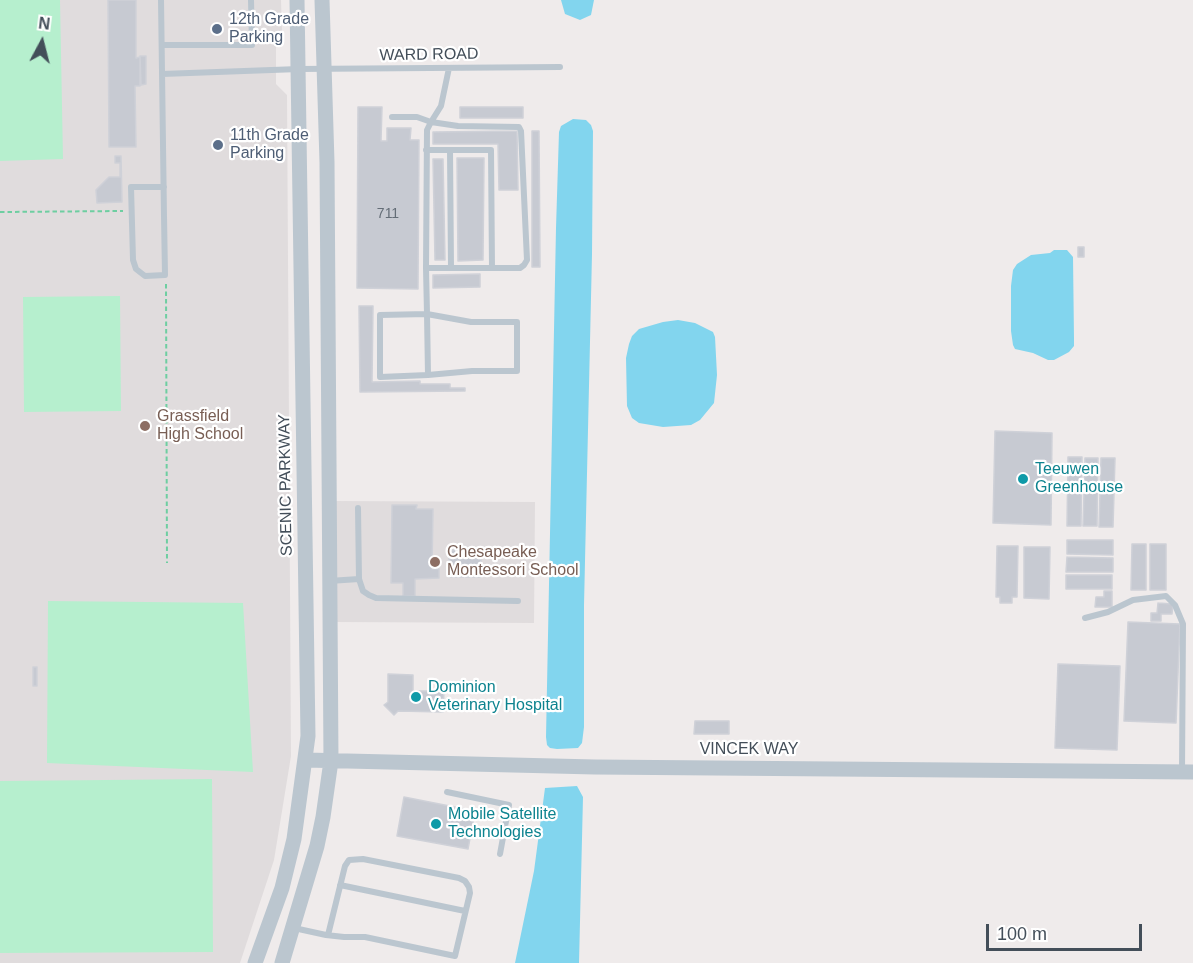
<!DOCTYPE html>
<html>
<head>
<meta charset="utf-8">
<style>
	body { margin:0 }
	#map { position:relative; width:1193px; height:963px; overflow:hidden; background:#efebeb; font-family:Helvetica,sans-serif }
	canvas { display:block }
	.north { position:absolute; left:12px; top:12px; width:60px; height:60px; -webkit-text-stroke:4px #fff; paint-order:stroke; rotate:7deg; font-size:16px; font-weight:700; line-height:24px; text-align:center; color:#434e59 }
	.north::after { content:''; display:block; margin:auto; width:21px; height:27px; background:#434e59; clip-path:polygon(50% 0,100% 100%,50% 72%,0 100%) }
	.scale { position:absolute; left:986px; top:924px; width:156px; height:27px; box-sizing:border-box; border:3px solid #434e59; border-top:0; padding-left:8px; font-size:18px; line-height:21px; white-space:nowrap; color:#434e59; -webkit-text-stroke:4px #fff; paint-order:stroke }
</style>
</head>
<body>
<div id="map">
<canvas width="1193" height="963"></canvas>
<div class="north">N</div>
<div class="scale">100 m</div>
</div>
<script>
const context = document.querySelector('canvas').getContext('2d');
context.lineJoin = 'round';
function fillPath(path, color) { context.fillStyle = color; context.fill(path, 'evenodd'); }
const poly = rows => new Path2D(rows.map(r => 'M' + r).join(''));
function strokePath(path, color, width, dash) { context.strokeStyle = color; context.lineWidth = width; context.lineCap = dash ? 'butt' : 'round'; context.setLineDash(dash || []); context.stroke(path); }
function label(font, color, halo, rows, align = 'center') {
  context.font = font + ' Helvetica,sans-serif'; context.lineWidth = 4.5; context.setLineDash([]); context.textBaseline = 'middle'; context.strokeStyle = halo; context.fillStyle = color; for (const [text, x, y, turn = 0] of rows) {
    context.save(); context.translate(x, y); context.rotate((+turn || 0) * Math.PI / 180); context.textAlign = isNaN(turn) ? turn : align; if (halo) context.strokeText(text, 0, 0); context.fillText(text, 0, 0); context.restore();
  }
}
const education = poly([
	[0,0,281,0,282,31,276,46,276,84,287,95,291,756,274,860,240,963,0,963],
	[335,501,535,502,534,623,335,622]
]);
const green = poly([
	[0,0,60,0,63,159,0,161],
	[120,296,121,411,24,412,23,297],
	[48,601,243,603,253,772,47,763],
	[212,779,213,952,0,953,0,781]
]);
const water = poly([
	[561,0,594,0,591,15,580,20,565,14],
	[573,119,586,120,591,125,593,131,592,254,584,605,584,727,582,743,578,748,557,749,550,748,547,745,546,737,556,228,559,132,561,126],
	[1054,250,1067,250,1073,257,1074,339,1074,346,1069,352,1054,360,1048,360,1033,353,1015,349,1013,345,1011,331,1011,286,1013,270,1017,264,1031,255,1050,253],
	[678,320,695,323,713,332,715,337,717,375,714,403,700,420,691,425,663,427,639,423,632,418,627,406,626,358,629,344,632,336,639,329,663,322],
	[577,786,583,797,579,963,515,963,534,871,545,788]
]);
const building = poly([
	[108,0,136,0,136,58,140,57,140,86,135,86,136,147,109,147,108,0],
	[140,56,146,56,146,84,141,85,140,56],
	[358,107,382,107,381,141,387,141,387,128,411,128,410,140,419,140,418,289,357,288,358,107],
	[460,107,523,107,523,118,460,118,460,107],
	[517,131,518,190,499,190,498,144,433,144,433,132,517,131],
	[532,131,539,131,540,267,532,267,532,131],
	[115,156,121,156,122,202,97,203,96,190,109,177,120,177,120,163,115,163,115,156],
	[457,158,484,158,483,260,458,261,457,158],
	[433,159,443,159,445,260,435,260,433,159],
	[1078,247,1084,247,1084,257,1078,257,1078,247],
	[480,274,480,287,433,288,433,275,480,274],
	[359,306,373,306,372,382,420,381,420,384,450,384,450,388,465,388,465,391,360,392,359,306],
	[995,431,1052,433,1051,525,993,523,995,431],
	[1068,457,1082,457,1081,526,1067,526,1068,457],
	[1085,458,1098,458,1097,526,1083,526,1085,458],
	[1101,458,1115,458,1113,527,1099,527,1101,458],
	[392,505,417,505,416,509,433,509,432,569,439,569,439,578,415,579,415,596,403,596,403,583,391,583,392,505],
	[1067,540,1113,540,1113,555,1067,554,1067,540],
	[1132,544,1146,544,1146,590,1131,590,1132,544],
	[1150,544,1166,544,1166,590,1150,590,1150,544],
	[997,546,1018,546,1017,597,1012,597,1012,603,1000,603,1000,597,996,597,997,546],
	[1024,547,1050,547,1049,599,1024,598,1024,547],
	[449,550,481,550,481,577,449,577,449,550],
	[1067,557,1113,558,1113,572,1066,572,1067,557],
	[1066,575,1112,575,1112,589,1066,589,1066,575],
	[1104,591,1112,591,1112,607,1095,607,1096,597,1104,597,1104,591],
	[1158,603,1173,604,1172,614,1161,614,1161,621,1151,621,1151,613,1157,613,1158,603],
	[1128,622,1180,624,1176,723,1124,721,1128,622],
	[1058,664,1120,666,1117,750,1055,748,1058,664],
	[33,667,37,667,37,686,33,686,33,667],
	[388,674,413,675,413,691,444,691,443,712,398,711,394,715,384,705,388,702,388,674],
	[695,721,729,721,729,734,694,734,695,721],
	[404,797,475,811,468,849,397,836,404,797]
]);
const path = poly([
	[0,212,123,211],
	[166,284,167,563]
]);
const service = poly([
	[161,0,164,216,165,275,145,276,136,269,133,260,131,187,164,187],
	[162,45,252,45,251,0],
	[162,74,299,69,560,67],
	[392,117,417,117,431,122,458,126,519,127,521,131,527,260,524,265,520,268,426,268,427,130,431,122,441,106,449,68],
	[426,150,491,150,492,268],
	[450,150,451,268],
	[426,268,427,314,428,375,472,371,517,371,517,322,471,322,427,314,380,315,380,377,428,375],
	[358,508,359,579,363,591,369,595,376,598,518,601],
	[329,581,359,579],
	[1085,618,1108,612,1133,600,1166,596,1175,605,1183,624,1182,771],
	[447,792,509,805,500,854],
	[340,885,465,911],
	[294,928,326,935,344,937,365,937,455,956,470,893,469,887,465,881,459,878,363,859,349,860,345,866,328,935]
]);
const tertiary = poly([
	[306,760,595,767,1193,772],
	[255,963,282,888,294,839,308,736,297,0],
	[282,963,317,846,323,817,331,761,327,162,322,0]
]);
const markers = [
	[217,29,6,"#5c6f8a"],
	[218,145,6,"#5c6f8a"],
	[145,426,6,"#8d6e63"],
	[1023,479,6,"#0f9aa8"],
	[435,562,6,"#8d6e63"],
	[416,697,6,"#0f9aa8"],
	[436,824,6,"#0f9aa8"]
];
const numberNames = [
	["711",388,214]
];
const serviceNames = [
	["12th Grade",229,20],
	["Parking",229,38],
	["11th Grade",230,136],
	["Parking",230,154]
];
const streetNames = [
	["WARD ROAD",429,55,-1],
	["SCENIC PARKWAY",286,485,-91],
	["VINCEK WAY",749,750]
];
const educationNames = [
	["Grassfield",157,417],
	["High School",157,435],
	["Chesapeake",447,553],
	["Montessori School",447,571]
];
const cultureNames = [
	["Teeuwen",1035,470],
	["Greenhouse",1035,488],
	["Dominion",428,688],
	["Veterinary Hospital",428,706],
	["Mobile Satellite",448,815],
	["Technologies",448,833]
];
fillPath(education, '#e0dcdd');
fillPath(green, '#b6efce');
fillPath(water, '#82d5ee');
fillPath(building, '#c7cad2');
strokePath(building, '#cfd1d8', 1.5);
strokePath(path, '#6ecea1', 2, [4.5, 3]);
strokePath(service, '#bbc6cf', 6);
strokePath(tertiary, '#bbc6cf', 15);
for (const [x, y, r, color] of markers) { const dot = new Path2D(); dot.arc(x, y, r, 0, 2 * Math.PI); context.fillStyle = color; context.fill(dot); strokePath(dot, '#fff', 2); }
label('14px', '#646d77', null, numberNames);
label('16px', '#4e5e75', '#fff', serviceNames, 'left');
label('16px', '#434e59', '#fff', streetNames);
label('16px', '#785e54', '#fff', educationNames, 'left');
label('16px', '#0d838f', '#fff', cultureNames, 'left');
</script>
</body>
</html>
